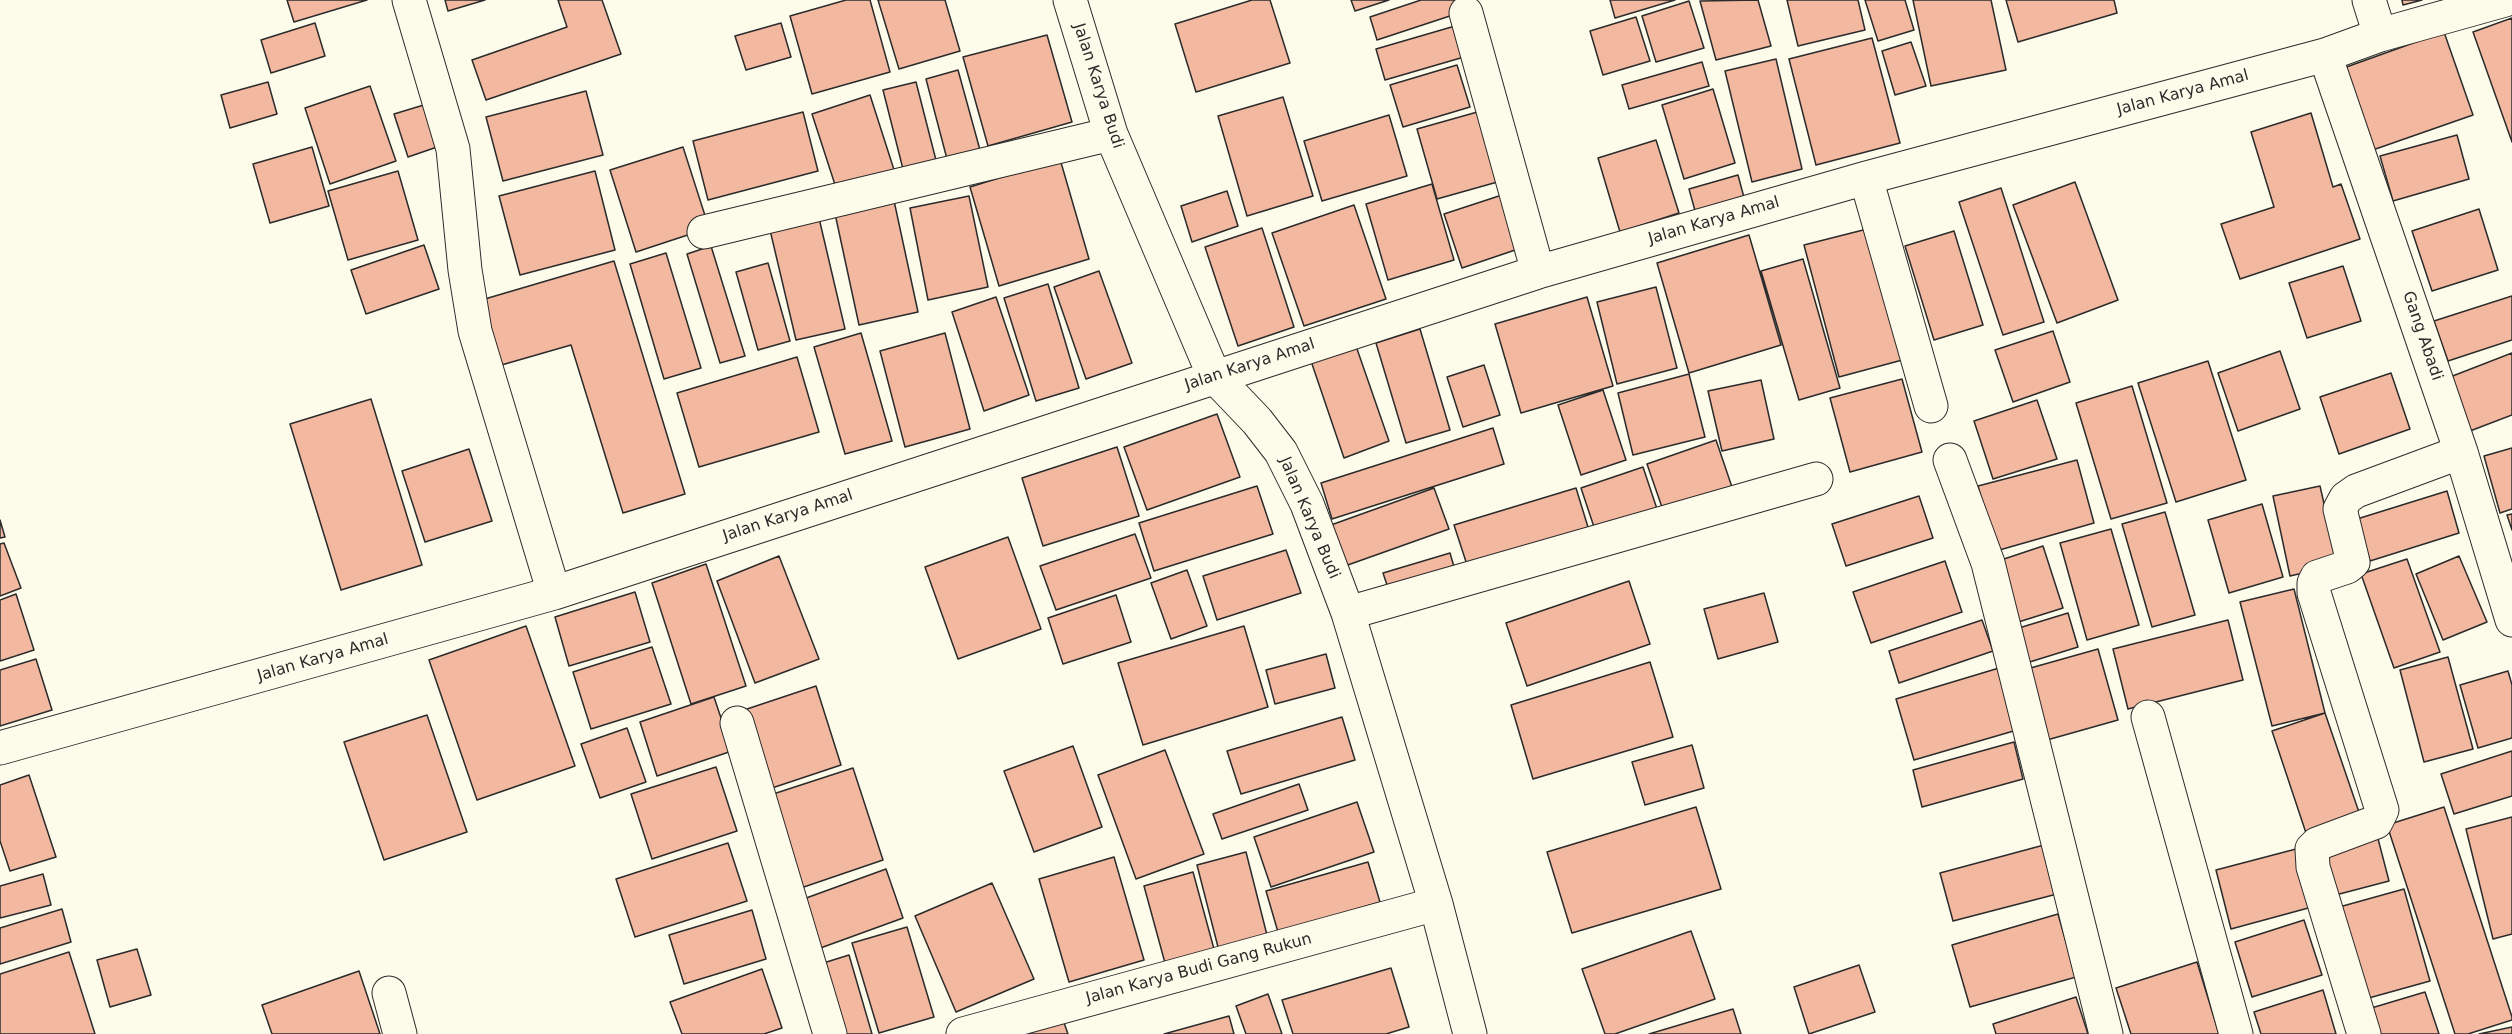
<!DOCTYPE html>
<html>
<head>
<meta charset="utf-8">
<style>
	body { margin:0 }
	canvas { display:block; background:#fdfbea }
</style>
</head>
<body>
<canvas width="2512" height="1034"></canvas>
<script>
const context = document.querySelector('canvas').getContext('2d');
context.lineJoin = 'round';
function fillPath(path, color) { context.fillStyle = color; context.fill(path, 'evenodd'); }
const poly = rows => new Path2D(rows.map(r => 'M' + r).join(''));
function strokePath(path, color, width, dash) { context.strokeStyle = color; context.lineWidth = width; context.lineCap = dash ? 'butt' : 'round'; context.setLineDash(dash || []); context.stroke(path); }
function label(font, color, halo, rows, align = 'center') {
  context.font = font + ' "DejaVu Sans",sans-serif'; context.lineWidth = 4.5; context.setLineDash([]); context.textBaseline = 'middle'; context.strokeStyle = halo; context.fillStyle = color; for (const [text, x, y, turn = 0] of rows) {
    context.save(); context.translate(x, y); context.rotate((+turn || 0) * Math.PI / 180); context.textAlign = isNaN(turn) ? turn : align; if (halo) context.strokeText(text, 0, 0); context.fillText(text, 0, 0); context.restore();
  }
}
const building = poly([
	[287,0,367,0,294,22,287,0],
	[445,0,485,0,448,11,445,0],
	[558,0,602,0,621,54,486,100,472,60,567,27,558,0],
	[846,0,870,0,890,72,812,94,790,16,846,0],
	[878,0,945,0,960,51,899,69,878,0],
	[1252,0,1270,0,1290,63,1196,92,1175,24,1252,0],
	[1351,0,1389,0,1355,11,1351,0],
	[1421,0,1458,0,1462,12,1377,40,1370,17,1421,0],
	[1610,0,1675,0,1615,18,1610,0],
	[1758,0,1771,46,1716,60,1700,1,1758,0],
	[1787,0,1858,0,1865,30,1798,46,1787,0],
	[1865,0,1905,0,1914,30,1878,41,1865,0],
	[1913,0,1991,0,2006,70,1931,86,1913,0],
	[2006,0,2114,0,2117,13,2018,42,2006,0],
	[2402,0,2422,0,2403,5,2402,0],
	[1689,1,1704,48,1656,62,1642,16,1689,1],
	[1636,17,1650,61,1603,75,1590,31,1636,17],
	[2512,18,2512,142,2473,32,2512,18],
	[315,23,325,56,271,73,261,40,315,23],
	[781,23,791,57,746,70,735,36,781,23],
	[1455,26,1464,57,1385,80,1376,49,1455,26],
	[2444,32,2473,115,2367,152,2338,70,2444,32],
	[1047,35,1072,122,988,146,963,57,1047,35],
	[1872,38,1900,143,1816,165,1789,59,1872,38],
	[1911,42,1926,86,1895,95,1882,51,1911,42],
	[1776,59,1802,169,1752,182,1725,71,1776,59],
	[1702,62,1709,86,1629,109,1622,85,1702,62],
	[1457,65,1470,107,1403,127,1390,85,1457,65],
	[958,70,980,150,947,159,926,79,958,70],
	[268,82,277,114,230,128,221,95,268,82],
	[916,82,938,168,905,177,883,90,916,82],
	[370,86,396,161,330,184,305,108,370,86],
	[1713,89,1735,163,1684,179,1662,105,1713,89],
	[586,91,603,155,503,181,486,117,586,91],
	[870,95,896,176,838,194,812,114,870,95],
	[1283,97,1313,196,1247,216,1218,116,1283,97],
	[427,104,440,146,408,157,394,114,427,104],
	[1488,109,1508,179,1437,199,1417,129,1488,109],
	[803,112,818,171,708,200,693,141,803,112],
	[2311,113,2333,187,2341,184,2360,239,2240,279,2221,224,2274,207,2251,132,2311,113],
	[1389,115,1407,176,1322,201,1304,141,1389,115],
	[2457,135,2469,179,2393,201,2380,156,2457,135],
	[1656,140,1679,213,1620,232,1598,158,1656,140],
	[312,147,329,206,270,223,253,164,312,147],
	[683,147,709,228,636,252,610,170,683,147],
	[1060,159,1089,259,999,286,970,187,1060,159],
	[398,171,418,240,348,260,328,191,398,171],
	[595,171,615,250,520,275,499,196,595,171],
	[1738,175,1746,205,1697,218,1689,189,1738,175],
	[2075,182,2118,300,2057,323,2013,205,2075,182],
	[1432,184,1454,260,1388,280,1366,204,1432,184],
	[2001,188,2044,322,2003,335,1959,202,2001,188],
	[1227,191,1238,226,1192,242,1181,206,1227,191],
	[1505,194,1524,247,1462,268,1444,214,1505,194],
	[893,196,918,312,859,325,834,209,893,196],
	[969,196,988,287,928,300,910,208,969,196],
	[1354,205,1386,299,1304,326,1272,233,1354,205],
	[2479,209,2498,270,2432,291,2412,231,2479,209],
	[819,218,845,329,796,340,770,230,819,218],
	[1262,228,1294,327,1238,346,1205,247,1262,228],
	[1871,228,1906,359,1839,377,1804,245,1871,228],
	[1954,231,1983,325,1934,340,1905,246,1954,231],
	[1749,235,1781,345,1689,373,1657,263,1749,235],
	[424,245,439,289,366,314,351,270,424,245],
	[711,246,745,356,720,363,687,254,711,246],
	[666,253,701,368,664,379,630,264,666,253],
	[1803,259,1840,388,1799,400,1761,271,1803,259],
	[614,261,685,494,623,513,571,345,498,366,478,301,614,261],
	[768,263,790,341,758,350,736,272,768,263],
	[2343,266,2361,321,2307,338,2289,283,2343,266],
	[1099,271,1132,363,1086,379,1054,287,1099,271],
	[1048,284,1079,388,1036,401,1004,298,1048,284],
	[1656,287,1677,368,1617,384,1597,302,1656,287],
	[2512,296,2512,340,2448,361,2434,321,2512,296],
	[996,297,1029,395,984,411,952,312,996,297],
	[1587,297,1613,386,1521,413,1495,324,1587,297],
	[1420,329,1450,430,1406,443,1376,343,1420,329],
	[2053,331,2070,382,2013,402,1995,350,2053,331],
	[861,333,892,441,845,454,814,347,861,333],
	[945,333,970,429,905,447,880,351,945,333],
	[1356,346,1389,441,1344,458,1311,361,1356,346],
	[2280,351,2300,409,2238,431,2218,373,2280,351],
	[2512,353,2512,415,2470,431,2450,377,2512,353],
	[797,357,819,432,699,467,677,393,797,357],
	[2208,361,2246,480,2176,502,2138,383,2208,361],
	[1484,365,1500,415,1463,427,1447,377,1484,365],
	[2391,373,2410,429,2339,454,2320,397,2391,373],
	[1689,374,1705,437,1633,455,1618,393,1689,374],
	[1902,379,1922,452,1850,472,1830,398,1902,379],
	[1761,380,1774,439,1722,451,1708,391,1761,380],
	[2132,386,2167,503,2111,519,2076,403,2132,386],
	[1603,390,1626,460,1581,475,1558,405,1603,390],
	[371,399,422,565,341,590,290,424,371,399],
	[2037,400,2057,459,1993,479,1974,421,2037,400],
	[1217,414,1240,477,1147,510,1124,447,1217,414],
	[1493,428,1504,464,1332,519,1321,483,1493,428],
	[1716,440,1733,490,1664,513,1647,464,1716,440],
	[1117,447,1139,516,1043,546,1022,478,1117,447],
	[2512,448,2512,509,2500,513,2484,456,2512,448],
	[469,449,492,521,425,542,402,471,469,449],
	[2077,460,2094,523,1996,551,1978,486,2077,460],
	[1643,467,1659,515,1597,536,1581,488,1643,467],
	[1257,486,1273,534,1154,571,1139,523,1257,486],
	[2320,486,2338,565,2290,576,2273,496,2320,486],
	[1434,488,1449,529,1345,566,1331,525,1434,488],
	[1576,488,1591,537,1470,574,1454,525,1576,488],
	[2447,491,2459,533,2370,561,2357,519,2447,491],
	[1919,496,1933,538,1846,566,1832,524,1919,496],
	[2262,504,2283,577,2229,593,2208,520,2262,504],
	[2165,512,2195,615,2152,627,2122,524,2165,512],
	[2512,514,2512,530,2507,515,2512,514],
	[0,520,5,537,0,538,0,520],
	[2111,529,2139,625,2087,640,2060,543,2111,529],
	[1135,534,1151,578,1056,610,1040,566,1135,534],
	[1008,537,1041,629,958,659,925,567,1008,537],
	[4,543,21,588,0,596,0,544,4,543],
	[2043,546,2063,608,2012,624,1992,563,2043,546],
	[1286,550,1301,593,1217,620,1203,576,1286,550],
	[1450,553,1457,577,1391,597,1383,573,1450,553],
	[779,556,819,659,755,683,717,581,779,556],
	[2459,556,2487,622,2443,640,2416,574,2459,556],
	[2407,559,2440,652,2394,668,2361,574,2407,559],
	[1945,561,1962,612,1871,643,1853,592,1945,561],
	[706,564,746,686,691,704,652,583,706,564],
	[1187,570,1207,626,1171,639,1151,583,1187,570],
	[1629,581,1650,644,1527,686,1506,623,1629,581],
	[2294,589,2325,713,2272,726,2240,602,2294,589],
	[635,592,650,642,569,666,555,617,635,592],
	[1764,593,1778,642,1718,659,1704,609,1764,593],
	[16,594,34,650,0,661,0,600,16,594],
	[1116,595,1131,642,1063,664,1048,618,1116,595],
	[2068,613,2078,647,2020,665,2009,631,2068,613],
	[1982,620,1993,651,1899,683,1889,651,1982,620],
	[2228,620,2243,680,2128,709,2113,649,2228,620],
	[526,626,575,766,477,800,429,660,526,626],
	[1244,626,1268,707,1143,745,1118,663,1244,626],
	[652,647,671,704,591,729,573,672,652,647],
	[2098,649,2118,720,2047,740,2027,669,2098,649],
	[1326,654,1335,688,1275,704,1266,670,1326,654],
	[2448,657,2473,749,2424,762,2400,670,2448,657],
	[36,659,52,710,0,726,0,670,36,659],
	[1650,662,1673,737,1533,779,1511,705,1650,662],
	[1999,668,2017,730,1914,760,1896,699,1999,668],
	[2508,671,2512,685,2512,738,2478,748,2460,685,2508,671],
	[816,686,841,765,766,790,741,711,816,686],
	[714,697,732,751,657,776,640,722,714,697],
	[2325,713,2362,821,2308,839,2272,731,2325,713],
	[427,715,467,832,384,860,344,742,427,715],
	[1342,717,1355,760,1241,794,1227,751,1342,717],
	[627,728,646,782,600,798,581,744,627,728],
	[2014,742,2023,779,1922,807,1913,770,2014,742],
	[1692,745,1704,788,1645,805,1632,762,1692,745],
	[1073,746,1102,827,1034,852,1004,771,1073,746],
	[1165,750,1204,854,1136,879,1098,775,1165,750],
	[2512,751,2512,796,2454,814,2441,774,2512,751],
	[716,767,737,831,652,859,631,794,716,767],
	[853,768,883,860,795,890,764,797,853,768],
	[29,775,56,857,10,871,0,841,0,785,29,775],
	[1299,784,1308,810,1222,839,1213,814,1299,784],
	[1357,802,1374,852,1271,887,1254,837,1357,802],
	[1696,807,1721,889,1572,933,1547,852,1696,807],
	[2444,807,2512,1017,2512,1020,2468,1034,2455,1034,2387,825,2444,807],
	[2512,817,2512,934,2493,939,2466,829,2512,817],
	[2376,831,2389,881,2328,897,2315,847,2376,831],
	[728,843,747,901,635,937,616,879,728,843],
	[2044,845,2057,894,1953,921,1940,873,2044,845],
	[2296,849,2312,907,2231,929,2216,870,2296,849],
	[1246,852,1268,939,1219,951,1197,865,1246,852],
	[1114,857,1144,960,1069,982,1039,879,1114,857],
	[1368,862,1380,902,1278,932,1266,891,1368,862],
	[886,869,903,918,815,950,798,901,886,869],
	[1193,872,1214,949,1165,963,1144,886,1193,872],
	[43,874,51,905,0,918,0,886,43,874],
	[992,883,1034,979,956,1012,915,916,992,883],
	[2404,889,2430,981,2358,1001,2332,909,2404,889],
	[62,909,71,942,0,964,0,928,62,909],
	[752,910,766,959,684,984,669,935,752,910],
	[2058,914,2076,977,1970,1007,1952,945,2058,914],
	[2304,920,2322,975,2252,997,2235,942,2304,920],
	[907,927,934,1017,879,1033,852,943,907,927],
	[1691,931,1715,999,1615,1034,1605,1034,1582,969,1691,931],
	[137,949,151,995,110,1007,97,960,137,949],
	[69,952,95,1034,0,1034,0,974,69,952],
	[849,955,872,1034,837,1034,817,965,849,955],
	[2197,962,2219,1034,2131,1034,2116,988,2197,962],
	[1859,965,1875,1012,1809,1034,1794,987,1859,965],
	[1391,968,1409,1027,1386,1034,1293,1034,1282,1000,1391,968],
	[762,969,782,1028,764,1034,682,1034,670,1002,762,969],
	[359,971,380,1034,272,1034,262,1005,359,971],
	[2323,990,2336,1034,2261,1034,2254,1012,2323,990],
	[2425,992,2439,1034,2365,1034,2358,1012,2425,992],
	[1268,994,1282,1034,1246,1034,1236,1006,1268,994],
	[2076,997,2088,1034,1996,1034,1993,1024,2076,997],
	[1733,1009,1741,1034,1649,1034,1733,1009],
	[1229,1016,1234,1034,1164,1034,1229,1016],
	[1062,1017,1068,1034,1011,1034,1062,1017],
	[2512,1027,2512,1034,2479,1034,2512,1027]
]);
const minor = poly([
	[409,0,453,149,465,270,475,331,554,593],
	[1070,0,1111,134,1214,376,1257,421,1281,452,1307,504,1348,613,1436,904,1470,1034],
	[2369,0,2380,35],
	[1466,13,1538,272],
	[2325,55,2461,452,2512,620],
	[1866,178,1931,406],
	[704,232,1111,134],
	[1950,460,1988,563,2106,1034],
	[1348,613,1816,479],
	[2148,717,2236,1034],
	[737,723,830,1034],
	[0,748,554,593,1538,272,1866,178,2325,55,2380,35,2505,0],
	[389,993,400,1034],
	[963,1034,1436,904],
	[2364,1034,2313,867,2312,849,2317,844,2376,822,2382,810,2314,593,2314,583,2317,577,2347,567,2353,562,2340,509,2346,498,2356,491,2461,452]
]);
const streetNames = [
	["Jalan Karya Budi",1098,86,72],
	["Jalan Karya Amal",2183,93,-15],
	["Jalan Karya Amal",1714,221,-16],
	["Gang Abadi",2422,336,71],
	["Jalan Karya Amal",1250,365,-18],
	["Jalan Karya Amal",788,516,-18],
	["Jalan Karya Budi",1309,518,67],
	["Jalan Karya Amal",323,658,-16],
	["Jalan Karya Budi Gang Rukun",1199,969,-15]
];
fillPath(building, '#f2b8a0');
strokePath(building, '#2b2b2b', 1.5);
strokePath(minor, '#2b2b2b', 35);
strokePath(minor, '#fdfbea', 33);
label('16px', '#2b2b2b', '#fdfbea', streetNames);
</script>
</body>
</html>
